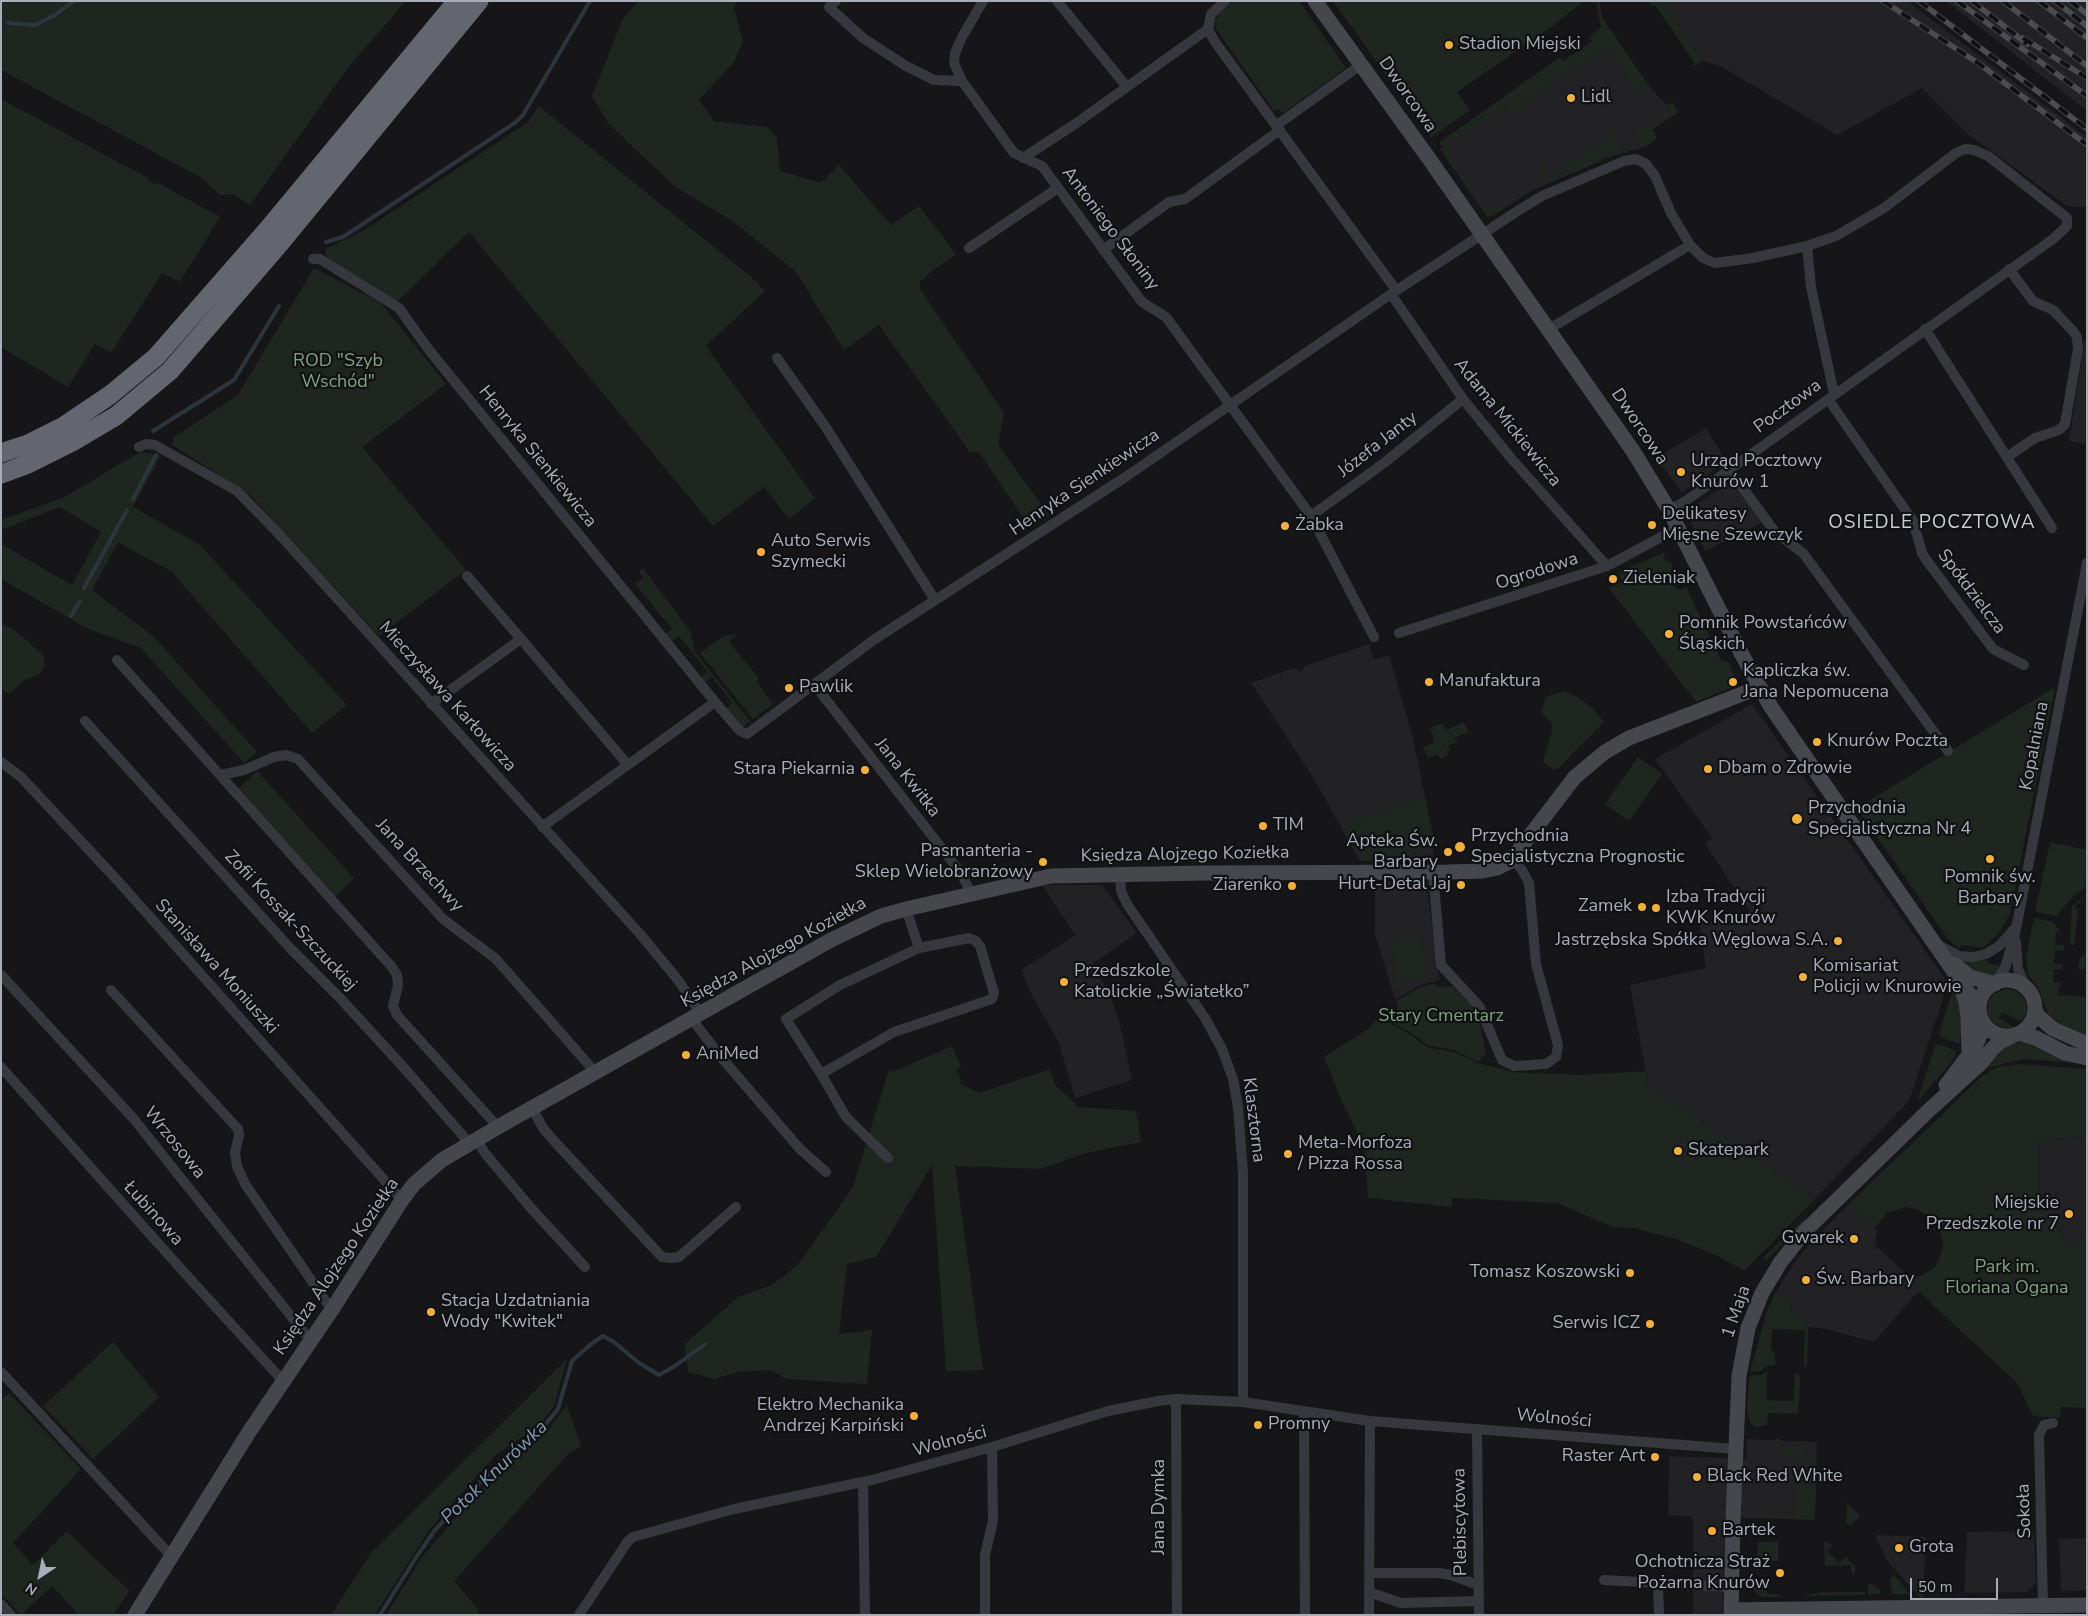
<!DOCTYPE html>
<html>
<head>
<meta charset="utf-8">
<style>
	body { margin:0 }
	#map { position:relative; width:2088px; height:1616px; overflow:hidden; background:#161618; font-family:"Nunito Sans",sans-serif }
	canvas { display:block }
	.frame { position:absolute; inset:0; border:2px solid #a8adb8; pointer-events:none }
	.north { position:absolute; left:15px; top:1551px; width:50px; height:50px; -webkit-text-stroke:4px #111113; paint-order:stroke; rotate:214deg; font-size:14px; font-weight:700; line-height:20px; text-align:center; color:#a8adb8 }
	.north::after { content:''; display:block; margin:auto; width:18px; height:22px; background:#a8adb8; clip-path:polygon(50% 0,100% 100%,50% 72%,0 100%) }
	.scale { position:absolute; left:1910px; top:1578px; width:88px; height:22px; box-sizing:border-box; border:2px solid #a8adb8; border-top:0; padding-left:6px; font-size:15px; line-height:18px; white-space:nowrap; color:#a8adb8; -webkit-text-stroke:4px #111113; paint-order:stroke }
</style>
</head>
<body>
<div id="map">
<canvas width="2088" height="1616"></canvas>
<div class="frame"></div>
<div class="north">N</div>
<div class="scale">50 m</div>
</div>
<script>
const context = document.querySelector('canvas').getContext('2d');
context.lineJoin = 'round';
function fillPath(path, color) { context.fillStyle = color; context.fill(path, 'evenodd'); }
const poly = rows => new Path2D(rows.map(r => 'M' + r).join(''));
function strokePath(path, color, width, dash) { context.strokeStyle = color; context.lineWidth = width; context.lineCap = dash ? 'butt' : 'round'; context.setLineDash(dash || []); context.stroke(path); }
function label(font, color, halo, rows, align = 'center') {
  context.font = font + ' "Nunito Sans",sans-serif'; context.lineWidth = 4.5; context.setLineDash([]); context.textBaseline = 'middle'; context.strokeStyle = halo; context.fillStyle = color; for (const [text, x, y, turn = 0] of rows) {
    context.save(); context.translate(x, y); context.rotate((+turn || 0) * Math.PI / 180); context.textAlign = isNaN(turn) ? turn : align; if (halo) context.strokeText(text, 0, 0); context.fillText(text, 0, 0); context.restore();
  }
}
const built = poly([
	[1661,1,1907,1,2087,137,2087,205,2084,207,2067,206,1969,135,1922,88,1837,135,1722,67,1703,61],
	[1946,1,2087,1,2087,111],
	[1612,32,1649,86,1667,106,1672,102,1678,112,1652,130,1657,138,1645,147,1615,155,1547,184,1528,193,1492,216,1486,216,1440,149],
	[2085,339,2087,339,2086,444,2069,441],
	[1706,428,1726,461,1682,493,1656,458],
	[1732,480,1763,522,1705,551,1688,517,1691,508],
	[1369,644,1374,660,1389,655,1412,734,1435,844,1432,860,1360,861,1314,779,1251,683,1294,668,1300,672,1305,666],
	[1752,704,1948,983,1909,1101,1815,1199,1648,1084,1630,985,1706,968,1700,924,1751,913,1705,844,1712,838,1655,759],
	[1375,882,1426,882,1440,980,1421,985,1395,999,1375,934],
	[1042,885,1102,885,1137,933,1093,963,1112,1000,1120,1025,1132,1080,1075,1098,1059,1043,1032,995,1021,970,1075,935],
	[2087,1136,2087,1238,2068,1244,2039,1190,2038,1141],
	[1848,1205,1877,1231,1875,1245,1921,1288,1874,1342,1826,1329,1808,1327,1797,1318,1789,1308,1786,1298,1775,1293,1796,1261,1815,1237],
	[1747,1439,1817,1442,1815,1520,1725,1517,1722,1615,1693,1615,1693,1517,1668,1515,1669,1456,1746,1459],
	[2034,1531,2036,1583,2027,1592,1964,1593,1967,1532],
	[1875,1535,1926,1537,1923,1597,1920,1598,1886,1559],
	[2087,1538,2087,1590,2061,1591,2059,1539]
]);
const green = poly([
	[1,1,406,1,350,65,250,205,233,194,220,195,200,177,1,70],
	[639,1,736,1,734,7,743,42,733,63,699,100,714,121,767,127,777,138,780,171,821,183,839,165,891,225,919,206,956,254,927,275,920,282,920,289,1004,413,998,445,1049,515,1030,528,979,452,970,452,879,325,844,350,796,272,731,220,675,187,608,123,592,96,623,18],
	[1233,1,1299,1,1346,68,1282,114,1278,108,1274,111,1216,29,1215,22,1219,13],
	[1333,1,1584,1,1554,25,1457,92,1470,110,1433,136,1432,139],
	[1596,1,1599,1,1603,19,1649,86,1639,93,1606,47,1520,105,1522,108,1512,115,1506,106,1452,142,1456,149,1440,145,1440,142,1560,57,1563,61,1592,41,1589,37,1601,28],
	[1649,1,1661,1,1703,61,1695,66,1693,64,1695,63,1655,5,1652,6],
	[1,99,148,178,149,181,154,184,158,183,220,217,180,282,162,273,111,353,95,344,68,387,1,347],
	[1672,102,1678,112,1652,130,1657,138,1645,147,1632,129,1642,123,1647,130,1672,113,1667,106],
	[539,106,750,276,765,291,706,346,815,498,789,519,764,487,713,526,469,232,397,302,327,258,325,249,363,231,527,123],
	[1610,126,1621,145,1618,152,1547,184,1540,172,1544,170,1549,177,1611,136,1607,128],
	[1440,148,1454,151,1448,156,1483,207,1490,202,1492,205,1495,203,1500,210,1524,193,1520,185,1525,182,1529,191,1494,215,1488,217],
	[314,268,380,302,446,384,362,447,466,570,379,636,249,494,172,445,174,437,238,395],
	[140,452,161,455,133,507,200,545,347,705,312,733,172,572,118,542,92,590,154,637,257,752,244,763,141,648,88,629,1,579,1,544,72,585,101,532,60,507,1,530,1,520,65,497],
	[1665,552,1663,558,1673,564,1670,577,1675,587,1680,590,1686,587,1721,660,1729,663,1734,676,1727,680,1731,688,1696,702,1609,588,1622,582,1619,572],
	[643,568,690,631,695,652,750,721,744,726,741,726,726,708,732,703,712,677,705,682,701,677,707,671,679,636,672,641,666,634,672,629,635,584,643,578,639,572],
	[1,624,12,628,43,655,45,665,40,674,24,680,9,694,1,689],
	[737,634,729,642,759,678,757,682,773,704,753,719,700,653,724,636],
	[2055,687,2010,914,2000,932,1987,945,1981,948,1962,945,1959,948,1947,938,1857,808],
	[1564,691,1579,698,1592,708,1604,722,1559,768,1553,770,1543,761,1551,735,1552,723,1541,712,1546,697],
	[1464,722,1468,732,1454,738,1456,743,1449,745,1450,750,1447,751,1448,755,1440,759,1438,754,1428,758,1423,747,1433,743,1434,738,1430,728,1442,723,1446,730],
	[1638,757,1662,774,1629,821,1605,804],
	[257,771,354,878,335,898,237,791],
	[1425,798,1434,848,1395,860,1386,860,1385,854,1370,860,1361,860,1344,823],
	[2050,842,2087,850,2087,870,2084,889,2075,894,2056,916,2035,912],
	[2087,894,2075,907,2078,910,2074,946,2070,943,2072,906],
	[2034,918,2053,922,2061,933,2056,932,2055,945,2064,945,2063,951,2055,950,2054,963,2063,964,2062,969,2054,969,2053,982,2061,983,2057,995,2087,997,2087,1036,2062,1025,2048,1014,2038,988,2028,974,2026,956],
	[1420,934,1427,980,1397,984,1391,938],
	[2086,953,2085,970,2078,969,2080,959],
	[1984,959,1989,964,2002,965,1997,974,1990,977,1977,975,1961,960],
	[1435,983,1438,987,1452,986,1474,1008,1479,1020,1486,1053,1478,1062,1454,1050,1427,1045,1410,1032,1392,1023,1390,1018,1398,1007,1396,1001,1421,987],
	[1953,989,1960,1005,1961,1035,1959,1044,1941,1037,1939,1034],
	[2006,989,2013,990,2020,994,2025,1000,2027,1008,2025,1016,2020,1021,2002,1012,1999,1018,2013,1027,2011,1028,2002,1027,1995,1024,1989,1017,1987,1008,1989,1001,1993,994],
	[1379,1017,1409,1034,1427,1047,1454,1052,1478,1063,1513,1072,1579,1075,1646,1071,1648,1084,1815,1199,1744,1271,1718,1256,1679,1240,1634,1228,1613,1227,1557,1203,1452,1198,1452,1207,1368,1198,1364,1147,1340,1097,1324,1057,1367,1030],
	[2026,1041,2078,1063,2023,1059,1991,1067,1985,1063,2010,1044],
	[1938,1044,1957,1051,1951,1063,1917,1102,1935,1046],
	[952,1046,961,1067,957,1068,962,1085,980,1093,1050,1069,1055,1085,1079,1107,1136,1111,1141,1142,1086,1153,1040,1169,955,1166,983,1370,946,1371,932,1165,876,1257,847,1264,839,1334,872,1330,867,1384,786,1379,770,1370,737,1372,715,1379,688,1372,685,1344,738,1297,772,1285,798,1265,853,1187,889,1069,893,1072],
	[2017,1064,2087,1069,2087,1136,2038,1141,2039,1190,2068,1244,2087,1238,2087,1408,2061,1407,2060,1418,2033,1416,2017,1383,1918,1291,1921,1288,1911,1278,1920,1276,1933,1269,1938,1262,1943,1248,1942,1235,1934,1220,1917,1209,1905,1207,1887,1213,1874,1229,1848,1205,1982,1076,1997,1067],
	[1803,1220,1808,1220,1766,1260,1763,1257],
	[1780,1291,1785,1295,1792,1312,1808,1327,1807,1365,1804,1368,1805,1330,1772,1329,1771,1351,1775,1352,1775,1365,1769,1365,1760,1371,1750,1372,1767,1311,1775,1293],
	[113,1342,159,1397,93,1459,43,1406],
	[567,1359,554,1406,539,1426,497,1454,429,1530,375,1615,331,1615,371,1553],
	[1767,1371,1767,1400,1794,1401,1795,1374,1798,1374,1800,1379,1798,1414,1768,1413,1767,1425,1756,1427,1750,1423,1747,1409,1749,1376,1762,1375],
	[9,1393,81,1469,13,1543,33,1565,67,1531,129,1591,113,1615,79,1615,52,1586,21,1615,1,1594,1,1400],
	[567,1405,581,1446,569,1453,454,1581,479,1610,476,1615,386,1615,423,1556,467,1504,500,1470,545,1434],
	[1779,1438,1781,1446,1806,1447,1806,1456,1816,1456,1815,1518,1757,1517,1764,1514,1796,1515,1797,1490,1789,1489,1789,1486,1814,1486,1814,1459,1785,1457,1776,1444,1776,1439],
	[1847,1502,1860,1516,1850,1526,1846,1522],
	[1824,1541,1832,1545,1827,1551,1839,1563,1846,1557,1855,1566,1855,1572,1852,1574,1851,1565,1825,1566],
	[1758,1542,1778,1542,1778,1561,1757,1561],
	[1894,1575,1910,1594,1892,1594,1890,1579],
	[1868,1584,1872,1584,1879,1589,1881,1593,1868,1595],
	[1752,1586,1767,1586,1767,1594,1780,1594,1779,1597,1762,1597,1756,1593],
	[1824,1592,1865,1592,1865,1595,1801,1596]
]);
const stream = poly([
	[8,23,35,25,55,15,74,1],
	[326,242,343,237,516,122,523,115,590,1],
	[153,431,234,380,279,306],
	[133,499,156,455],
	[84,588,127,510],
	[71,616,80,601],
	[380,1615,415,1559,435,1530,490,1472,541,1430,558,1409,572,1361,591,1344,603,1336,614,1342,639,1363,659,1375,675,1366,705,1344]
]);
const street = poly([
	[836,1,829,7,863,38,906,66,934,80,962,81],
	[983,1,962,37,955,53,954,63,962,81,1014,153,1042,166,1142,302,1166,317,1311,516,1374,637],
	[1057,1,1127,87],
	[1208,29,1215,42,1396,290],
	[1277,125,1362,64],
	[1023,158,1075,124,1208,29,1211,14,1225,1],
	[1807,246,1811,287,1834,394],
	[969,248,1058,188],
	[1103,250,1169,202,1185,199,1280,130],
	[313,259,320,259,399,308,429,350,715,702,740,731,747,734,875,639,1127,476,1391,294,1519,210,1542,196,1624,161,1636,159,1646,164,1655,176,1671,213,1690,245,1703,258,1715,263,1753,258,1807,246,1836,236,1884,208,1956,153,1965,149,1974,150,1988,156,2067,218,2067,226,2053,239,1687,500,1669,510],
	[1391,294,1463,399,1510,457,1607,566],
	[1549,329,1690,245],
	[1925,329,2052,528],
	[777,358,825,426,935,600],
	[1828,399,1913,521,1922,553,1927,561,1993,649,2024,665],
	[139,447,146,444,155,445,237,491,278,533,640,934,678,980,701,1014],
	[2007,457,2035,438,2059,430,2065,424,2078,349,2077,337,2073,331,2053,310,2033,301,2009,269],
	[1729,469,1775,532,1803,553,1948,751],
	[1311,516,1384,463,1463,399],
	[467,576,521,639],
	[1399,633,1607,566,1678,528],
	[117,660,391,966,397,975,398,985,393,1006,397,1015,498,1127],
	[814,684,961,873,971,893],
	[431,704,521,639,628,765],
	[85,721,290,948,340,998,405,1069,470,1144],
	[1,762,21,777,118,881,402,1200],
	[220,775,244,770,274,757,286,755,298,759,443,919,496,959,596,1073],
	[542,827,715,702],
	[1433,872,1441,965,1479,1006,1502,1060,1514,1066,1546,1064,1556,1057,1558,1045,1536,964,1529,883,1522,870,1513,858],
	[1120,874,1121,891,1127,904,1205,1018,1222,1049,1233,1079,1238,1107,1243,1173,1243,1402],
	[906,909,919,948,840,985,786,1019,821,1074,894,1032,992,999,994,993,980,946,976,941,969,938,919,948],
	[2016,941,2018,969,2026,988],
	[1938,945,1959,956,1973,957,1986,954,1999,946,2015,928],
	[1,975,133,1118,311,1341],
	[1995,984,2005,968,2015,934,2087,563],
	[111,990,238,1129,239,1135,235,1153,237,1166,245,1184,327,1303,333,1308],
	[692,1019,720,1056,800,1149,826,1172],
	[1,1067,182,1270,283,1381],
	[821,1074,846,1117,888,1158],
	[532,1108,543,1128,555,1142,662,1257,671,1258,679,1257,736,1207],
	[477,1139,484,1152,530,1207,585,1267],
	[1,1372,172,1557],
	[1176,1399,1177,1615],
	[1304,1412,1305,1615],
	[1477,1429,1479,1615],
	[863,1482,865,1615],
	[1369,1573,1439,1573,1451,1575,1478,1585],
	[1604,1580,1731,1587],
	[1658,1583,1659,1615],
	[1369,1592,1401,1603,1478,1601],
	[1,1604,11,1615],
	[2043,1606,2039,1435,2044,1425,2053,1423],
	[579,1615,628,1541,633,1537,734,1509,872,1480,992,1447,1108,1411,1158,1401,1176,1399,1243,1402,1370,1421,1736,1449],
	[985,1615,985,1555,993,1521,992,1447],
	[1369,1615,1370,1421]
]);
const secondary = poly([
	[1315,1,1430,160,1633,451,1669,510,1740,651,1771,707,1979,1008],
	[1954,964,1970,977,1995,984],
	'1979 1008a28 28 0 1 1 56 0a28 28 0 1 1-56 0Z',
	[1961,988,1966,1002,1968,1018,1969,1054],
	[2035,1008,2037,1015,2053,1029,2087,1044],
	[2019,1033,2036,1038,2065,1053,2087,1058],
	[1946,1085,1975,1047,1981,1033,1982,1020],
	[1731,1610,2087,1605],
	[135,1615,249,1432,333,1308,402,1200,414,1184,442,1160,498,1127,831,940,881,916,906,909,1051,876,1205,873,1448,872,1483,871,1497,868,1509,862,1515,855,1575,777,1605,752,1629,738,1760,687],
	[1731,1615,1733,1519,1739,1376,1748,1328,1762,1293,1780,1263,1805,1231,1926,1113,1981,1063,1992,1049,2000,1042,2012,1036]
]);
const highway = poly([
	[1,453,28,444,64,426,110,395,156,357,268,229,457,1],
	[1,474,28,464,72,442,116,416,170,371,281,242,479,1]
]);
const rail = poly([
	[1883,1,1978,63,2086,144],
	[1919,1,2087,129],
	[1957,1,2087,96],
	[1972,1,2027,44],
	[2003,1,2087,66],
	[2039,1,2087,38],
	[2055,1,2087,26],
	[2070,1,2087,14],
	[2023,38,2087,78]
]);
const markers = [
	[1449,45,5,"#f2b134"],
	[1571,98,5,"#f2b134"],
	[1681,472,5,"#f2b134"],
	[1652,525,5,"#f2b134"],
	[1285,526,5,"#f2b134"],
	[761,552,5,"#f2b134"],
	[1613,579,5,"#f2b134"],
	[1669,634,5,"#f2b134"],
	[1429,682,5,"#f2b134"],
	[1733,682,5,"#f2b134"],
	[789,688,5,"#f2b134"],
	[1817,742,5,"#f2b134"],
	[1708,769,5,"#f2b134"],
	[865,770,5,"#f2b134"],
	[1797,819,6,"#f2b134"],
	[1263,826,5,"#f2b134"],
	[1460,847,6,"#f2b134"],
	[1448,852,5,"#f2b134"],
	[1990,859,5,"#f2b134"],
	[1043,862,5,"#f2b134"],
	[1461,885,5,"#f2b134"],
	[1292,886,5,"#f2b134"],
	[1642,907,5,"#f2b134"],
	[1656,908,5,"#f2b134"],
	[1838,941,5,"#f2b134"],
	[1803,977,5,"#f2b134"],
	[1064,982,5,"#f2b134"],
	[686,1055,5,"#f2b134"],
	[1678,1151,5,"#f2b134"],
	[1288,1154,5,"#f2b134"],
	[2069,1214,5,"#f2b134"],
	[1854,1239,5,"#f2b134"],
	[1630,1273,5,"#f2b134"],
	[1806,1280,5,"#f2b134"],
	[431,1312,5,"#f2b134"],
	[1650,1324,5,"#f2b134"],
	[914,1416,5,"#f2b134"],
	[1258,1425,5,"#f2b134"],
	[1655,1457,5,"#f2b134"],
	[1697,1477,5,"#f2b134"],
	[1712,1531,5,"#f2b134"],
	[1899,1548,5,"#f2b134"],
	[1780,1573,5,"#f2b134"]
];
const poiNames = [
	["Stadion Miejski",1459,45],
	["Lidl",1581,98],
	["Urząd Pocztowy",1691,462],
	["Knurów 1",1691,483],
	["Delikatesy",1662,515],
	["Mięsne Szewczyk",1662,536],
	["Żabka",1295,526],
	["Auto Serwis",771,542],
	["Szymecki",771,563],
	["Zieleniak",1623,579],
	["Pomnik Powstańców",1679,624],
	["Śląskich",1679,645],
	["Kapliczka św.",1743,672],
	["Jana Nepomucena",1743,693],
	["Manufaktura",1439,682],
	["Pawlik",799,688],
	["Knurów Poczta",1827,742],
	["Dbam o Zdrowie",1718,769],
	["Stara Piekarnia",855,770,"right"],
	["Przychodnia",1808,809],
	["Specjalistyczna Nr 4",1808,830],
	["TIM",1273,826],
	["Przychodnia",1471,837],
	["Specjalistyczna Prognostic",1471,858],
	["Apteka Św.",1438,842,"right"],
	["Barbary",1438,863,"right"],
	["Pasmanteria -",1033,852,"right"],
	["Sklep Wielobranżowy",1033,873,"right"],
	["Pomnik św.",1990,878,"center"],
	["Barbary",1990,899,"center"],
	["Hurt-Detal Jaj",1451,885,"right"],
	["Ziarenko",1282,886,"right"],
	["Izba Tradycji",1666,898],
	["KWK Knurów",1666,919],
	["Zamek",1632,907,"right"],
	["Jastrzębska Spółka Węglowa S.A.",1828,941,"right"],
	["Komisariat",1813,967],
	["Policji w Knurowie",1813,988],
	["Przedszkole",1074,972],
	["Katolickie „Światełko”",1074,993],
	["AniMed",696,1055],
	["Meta-Morfoza",1298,1144],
	["/ Pizza Rossa",1298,1165],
	["Skatepark",1688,1151],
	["Miejskie",2059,1204,"right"],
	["Przedszkole nr 7",2059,1225,"right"],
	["Gwarek",1844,1239,"right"],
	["Tomasz Koszowski",1620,1273,"right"],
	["Św. Barbary",1816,1280],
	["Stacja Uzdatniania",441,1302],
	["Wody \"Kwitek\"",441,1323],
	["Serwis ICZ",1640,1324,"right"],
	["Elektro Mechanika",904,1406,"right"],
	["Andrzej Karpiński",904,1427,"right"],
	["Promny",1268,1425],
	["Raster Art",1645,1457,"right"],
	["Black Red White",1707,1477],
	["Bartek",1722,1531],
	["Grota",1909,1548],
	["Ochotnicza Straż",1770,1563,"right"],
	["Pożarna Knurów",1770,1584,"right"]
];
const streetNames = [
	["Dworcowa",1407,95,55],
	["Antoniego Słoniny",1110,229,53],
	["Pocztowa",1788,407,-36],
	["Adama Mickiewicza",1507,423,51],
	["Dworcowa",1639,427,56],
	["Józefa Janty",1378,445,-38],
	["Henryka Sienkiewicza",537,457,51],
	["Henryka Sienkiewicza",1085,483,-34],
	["Ogrodowa",1537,572,-18],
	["Spółdzielcza",1971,592,53],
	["Mieczysława Karłowicza",447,697,48],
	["Kopalniana",2035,746,-79],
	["Jana Kwitka",907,778,52],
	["Księdza Alojzego Koziełka",1185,855,-1],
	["Jana Brzechwy",419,866,47],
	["Zofii Kossak-Szczuckiej",290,921,47],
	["Księdza Alojzego Koziełka",774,953,-29],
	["Stanisława Moniuszki",216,967,48],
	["Klasztorna",1253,1120,83],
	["Wrzosowa",174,1143,51],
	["Łubinowa",153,1214,48],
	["Księdza Alojzego Koziełka",337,1267,-56],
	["1 Maja",1737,1312,-71],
	["Wolności",1554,1419,5],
	["Wolności",950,1442,-15],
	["Jana Dymka",1160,1507,-90],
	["Sokoła",2025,1511,-92],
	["Plebiscytowa",1461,1522,-91]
];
const parkNames = [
	["ROD \"Szyb",338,362],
	["Wschód\"",338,383],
	["Stary Cmentarz",1441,1017],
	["Park im.",2007,1268],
	["Floriana Ogana",2007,1289]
];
const neighbourhoodNames = [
	["OSIEDLE POCZTOWA",1932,523]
];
const waterNames = [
	["Potok Knurówka",495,1473,-44]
];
fillPath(built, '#222225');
fillPath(green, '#1e261f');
strokePath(stream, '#2c353c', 4);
strokePath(street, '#37383d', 10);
strokePath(secondary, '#45474d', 15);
strokePath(highway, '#63666e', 19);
strokePath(rail, '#4a4c52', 5.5);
strokePath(rail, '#111113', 4, [11]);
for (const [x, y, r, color] of markers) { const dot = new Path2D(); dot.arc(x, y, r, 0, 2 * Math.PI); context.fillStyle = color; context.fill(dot); strokePath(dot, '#111113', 2); }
label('18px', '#a8adb8', '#111113', poiNames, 'left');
label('18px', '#a8adb8', '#111113', streetNames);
label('18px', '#7fa381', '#111113', parkNames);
context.letterSpacing = '1px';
label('19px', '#c9ccd4', '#111113', neighbourhoodNames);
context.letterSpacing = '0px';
label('italic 19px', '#7f9bb3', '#111113', waterNames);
</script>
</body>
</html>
